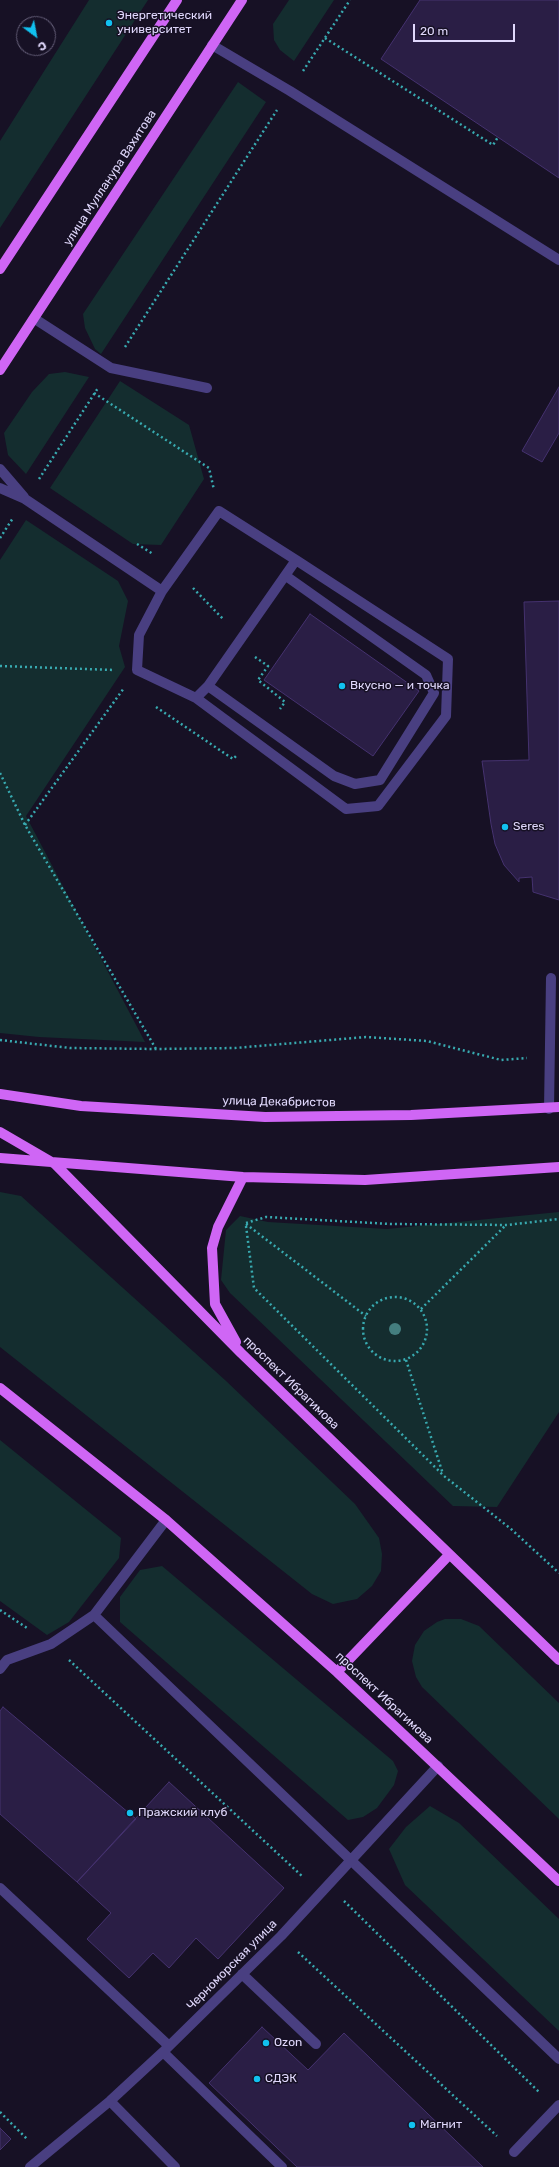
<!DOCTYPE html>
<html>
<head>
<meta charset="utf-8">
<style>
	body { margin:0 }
	#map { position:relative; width:559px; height:2167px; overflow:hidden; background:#171125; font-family:Rubik,sans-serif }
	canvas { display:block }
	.north { position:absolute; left:16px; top:16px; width:40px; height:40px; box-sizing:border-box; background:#171125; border:1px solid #67617b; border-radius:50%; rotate:148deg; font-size:11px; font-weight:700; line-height:16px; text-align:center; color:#e0d8fc }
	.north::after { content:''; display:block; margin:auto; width:14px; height:18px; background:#11c1ef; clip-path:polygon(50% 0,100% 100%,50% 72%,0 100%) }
	.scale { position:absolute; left:413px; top:24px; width:102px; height:18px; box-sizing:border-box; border:2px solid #e0d8fc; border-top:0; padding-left:5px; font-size:12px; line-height:14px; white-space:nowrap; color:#e0d8fc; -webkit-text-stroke:3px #171125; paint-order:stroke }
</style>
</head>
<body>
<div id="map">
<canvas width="559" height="2167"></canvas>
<div class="north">С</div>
<div class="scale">20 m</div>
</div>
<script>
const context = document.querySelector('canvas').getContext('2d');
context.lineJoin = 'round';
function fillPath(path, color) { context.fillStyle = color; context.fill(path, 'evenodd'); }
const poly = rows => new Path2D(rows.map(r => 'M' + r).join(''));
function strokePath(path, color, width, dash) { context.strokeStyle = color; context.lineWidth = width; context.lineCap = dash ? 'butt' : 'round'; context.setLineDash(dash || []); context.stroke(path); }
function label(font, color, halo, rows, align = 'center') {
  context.font = font + ' Rubik,sans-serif'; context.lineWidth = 3; context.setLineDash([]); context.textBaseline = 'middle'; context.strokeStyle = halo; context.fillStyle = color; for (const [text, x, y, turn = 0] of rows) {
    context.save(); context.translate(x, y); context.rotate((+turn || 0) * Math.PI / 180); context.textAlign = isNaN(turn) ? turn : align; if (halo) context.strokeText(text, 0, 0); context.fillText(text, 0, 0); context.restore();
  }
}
const green = poly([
	[89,0,148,0,0,228,0,141],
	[289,0,334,0,294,61,280,50,274,40,273,24],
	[238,82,266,102,101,354,95,349,85,328,83,314],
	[65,372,89,377,26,474,8,455,4,433,32,392,49,374],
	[120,381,189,425,204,479,161,545,133,544,50,488],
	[26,520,118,581,128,601,119,646,125,667,26,816,145,1042,39,1037,0,1033,0,560],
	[0,1192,21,1196,225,1380,355,1504,379,1538,382,1554,381,1571,372,1586,357,1599,333,1604,312,1594,0,1347],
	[559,1212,559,1412,497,1507,453,1506,230,1293,221,1280,226,1230,240,1216,268,1222,387,1229],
	[0,1440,121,1538,119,1558,69,1622,47,1635,0,1601],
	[162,1566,393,1761,398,1771,394,1785,377,1808,363,1817,348,1820,120,1622,120,1597,140,1570],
	[445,1619,461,1619,479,1626,559,1703,559,1819,422,1687,416,1677,412,1661,415,1645,424,1631,437,1622],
	[430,1806,459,1823,559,1919,559,2031,405,1885,389,1849,406,1827]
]);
const building = poly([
	[420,0,559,0,559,178,381,59,420,0],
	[559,387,559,433,542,462,522,451,559,387],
	[559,601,559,900,533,892,532,877,519,878,519,882,504,865,495,844,491,824,482,761,529,760,524,602,559,601],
	[310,614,419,691,373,756,264,680,310,614],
	[3,1707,136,1819,77,1882,0,1814,0,1711,3,1707],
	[169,1782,284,1888,218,1959,196,1938,169,1968,153,1953,129,1978,87,1939,111,1913,77,1882,169,1782],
	[262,2027,308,2070,344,2033,483,2167,297,2167,209,2083,262,2027],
	[0,2128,11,2139,0,2150,0,2128]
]);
const path = poly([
	[325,38,493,145,498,137],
	[303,71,350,0],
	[125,347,277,110],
	[94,393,209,468,214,490],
	[39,479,98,388],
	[0,538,13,518],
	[137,544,153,554],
	[193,588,224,620],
	[255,657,268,666,258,680,285,702,280,709],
	[0,666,114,670],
	[156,707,233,759,236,756],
	[0,773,25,825,156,1049],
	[25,825,124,688],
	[0,1040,70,1048,156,1049,235,1048,366,1037,427,1041,501,1060,527,1058],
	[246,1223,266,1217,391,1224,507,1225,559,1219],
	[246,1224,366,1316],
	[246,1226,254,1288,444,1476,511,1529,559,1573],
	'363 1329a32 32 0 1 1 64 0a32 32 0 1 1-64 0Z',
	[421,1309,506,1225],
	[406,1360,443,1474],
	[0,1610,27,1628],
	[69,1660,303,1877],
	[344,1901,539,2092],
	[298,1952,497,2136],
	[0,2112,28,2140]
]);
const minor = poly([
	[212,45,290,91,559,260],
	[35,319,111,368,207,388],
	[0,469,24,497],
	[0,488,25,499,162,591],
	[219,511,296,560,208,686,196,698,137,670,139,635,162,591,219,511],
	[208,686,334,776,355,784,380,780,434,693,426,675,286,576],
	[196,698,346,809,378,806,446,716,448,659,296,560],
	[549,1109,551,978],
	[166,1520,94,1615,559,2059],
	[0,1669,7,1660,51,1644,94,1615],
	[0,1888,169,2046],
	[242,1974,316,2044],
	[163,2052,282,2167],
	[110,2101,175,2167],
	[514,2152,559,2105],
	[30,2167,110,2101,163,2052,281,1936,438,1766]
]);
const major = poly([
	[0,269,177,0],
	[0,370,242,0],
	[0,1094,81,1106,265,1117,411,1115,559,1107],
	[0,1132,55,1164,241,1353,559,1660],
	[0,1158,243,1177,365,1180,559,1167],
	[236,1342,215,1304,212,1248,218,1227,243,1177],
	[0,1388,166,1520,337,1672,559,1881],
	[337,1672,449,1555]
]);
const trees = [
	[395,1329]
];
const markers = [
	[109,23,4,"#11c1ef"],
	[342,686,4,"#11c1ef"],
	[505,827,4,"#11c1ef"],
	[130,1813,4,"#11c1ef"],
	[266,2043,4,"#11c1ef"],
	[257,2079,4,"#11c1ef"],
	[412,2125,4,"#11c1ef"]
];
const poiNames = [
	["Энергетический",117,16],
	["университет",117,30],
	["Вкусно — и точка",350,686],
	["Seres",513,827],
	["Пражский клуб",138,1813],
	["Ozon",274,2043],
	["СДЭК",265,2079],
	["Магнит",420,2125]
];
const streetNames = [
	["улица Мулланура Вахитова",110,178,-57],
	["улица Декабристов",279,1102,1],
	["проспект Ибрагимова",291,1383,44],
	["проспект Ибрагимова",384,1698,43],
	["Черноморская улица",232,1965,-45]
];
fillPath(green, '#142d2f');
fillPath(building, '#2a1e45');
strokePath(building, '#45326f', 1);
strokePath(path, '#38aab0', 2.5, [2, 3]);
strokePath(minor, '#493f81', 10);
strokePath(major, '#cf66f5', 10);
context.fillStyle = '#447e7f';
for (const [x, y] of trees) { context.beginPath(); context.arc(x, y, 6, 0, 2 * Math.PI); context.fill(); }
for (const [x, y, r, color] of markers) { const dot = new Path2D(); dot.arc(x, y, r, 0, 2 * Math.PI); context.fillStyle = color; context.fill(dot); strokePath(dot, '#171125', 1.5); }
label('12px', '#e0d8fc', '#171125', poiNames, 'left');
label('12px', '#e0d8fc', '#171125', streetNames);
</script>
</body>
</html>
